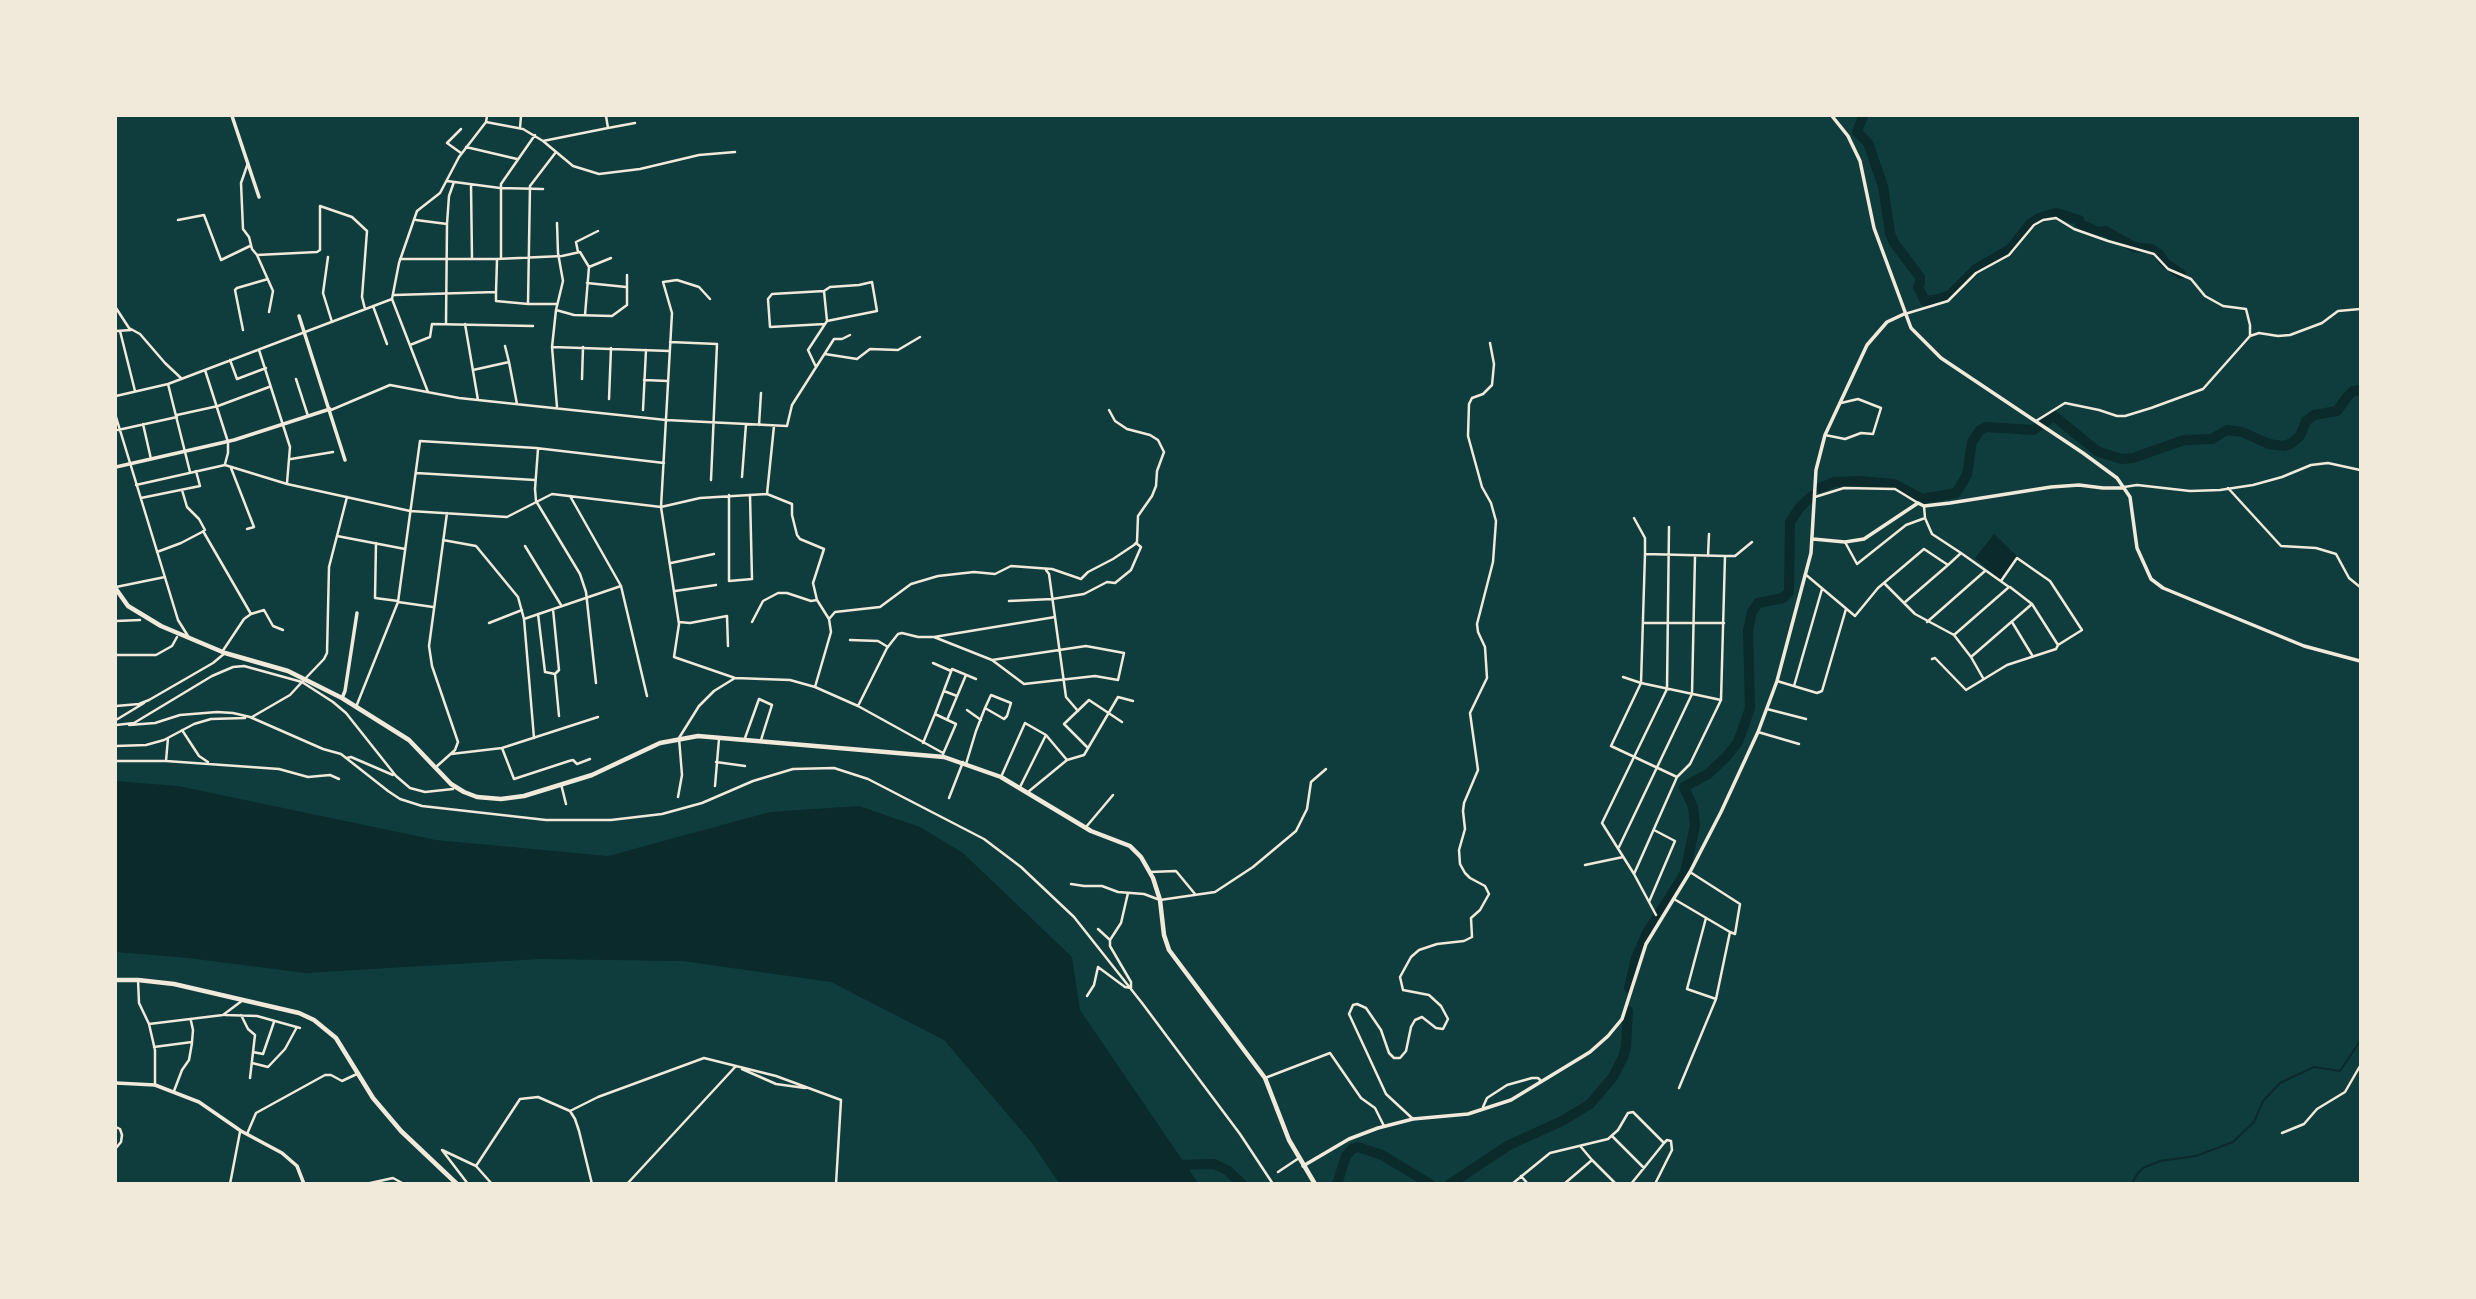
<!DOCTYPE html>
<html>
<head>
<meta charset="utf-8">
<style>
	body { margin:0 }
	#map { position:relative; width:2476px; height:1299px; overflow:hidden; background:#0f3d3e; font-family:"DejaVu Sans",sans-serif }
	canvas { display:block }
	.frame { position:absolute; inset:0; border:117px solid #f1e9da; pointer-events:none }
</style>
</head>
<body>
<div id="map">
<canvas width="2476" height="1299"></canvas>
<div class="frame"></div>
</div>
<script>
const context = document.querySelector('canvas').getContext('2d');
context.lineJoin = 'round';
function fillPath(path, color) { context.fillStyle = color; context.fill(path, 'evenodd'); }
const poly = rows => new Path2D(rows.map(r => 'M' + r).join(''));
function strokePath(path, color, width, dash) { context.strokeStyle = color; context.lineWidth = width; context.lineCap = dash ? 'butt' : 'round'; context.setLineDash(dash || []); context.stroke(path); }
const water = poly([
	[1994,534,2017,556,2001,581,1975,558],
	[116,781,178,786,436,840,608,856,770,812,859,806,920,827,963,853,1072,957,1080,1010,1198,1183,1059,1183,1032,1143,944,1040,831,982,682,961,540,959,305,973,188,958,116,952]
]);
const stream = poly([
	[2132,1184,2137,1174,2143,1168,2160,1161,2196,1156,2233,1142,2254,1122,2263,1101,2280,1083,2314,1067,2340,1071,2360,1041]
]);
const river = poly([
	[1863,116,1857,132,1868,143,1883,186,1890,233,1894,243,1920,277,1920,283,1918,287,1925,301,1939,299,1950,295,1976,269,2010,249,2030,224,2039,218,2056,213,2079,220,2080,224,2098,232,2105,231,2134,247,2151,249,2159,254,2165,263,2181,274],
	[1820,488,1834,482,1860,481,1894,484,1922,499,1956,493,1967,475,1972,442,1980,430,1986,427,2033,430,2054,416,2097,451,2121,459,2133,458,2184,440,2212,439,2227,430,2242,432,2269,444,2284,446,2292,443,2300,436,2306,421,2314,415,2337,411,2347,397,2353,391,2360,390],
	[1629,988,1636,958,1647,933,1685,873,1695,825,1693,807,1684,787,1708,774,1726,757,1738,742,1750,708,1748,630,1752,612,1758,603,1783,598,1789,592,1790,522,1800,507,1812,496],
	[1175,1165,1214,1164,1227,1170,1242,1184],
	[1337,1184,1346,1156,1352,1149,1358,1147,1382,1155,1430,1184],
	[1450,1184,1509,1145,1562,1121,1590,1104,1613,1077,1623,1057,1626,1047,1628,1011]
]);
const minor = poly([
	[486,122,523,129,543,141,573,166,599,174,640,169,699,155,735,152],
	[520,128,521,116],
	[608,128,635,123],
	[461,129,447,143,461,153],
	[543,141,608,128,606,116],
	[466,147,517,159],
	[556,152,530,186,528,304,557,304],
	[248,163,241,183,243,229,249,237,252,249,257,255,317,252,320,250,320,206,352,217,367,231,362,297,365,309],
	[447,181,500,188,543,189],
	[471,185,472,259],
	[178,220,204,215,221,260,250,246],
	[416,220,447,224],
	[578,252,576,242,598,231],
	[257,255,273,291,269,312],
	[328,257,323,293,332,322],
	[501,257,501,184,535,135],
	[400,259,497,259,562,256,580,252,589,267,585,315],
	[589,267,611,258],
	[587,283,626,287],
	[824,291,772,294,768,299,770,327,825,324],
	[496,292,496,301,528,304],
	[394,295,496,292,497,260],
	[710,299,699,287,677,280,663,282,672,313,661,507,679,624,674,657,735,678,790,680,815,687,858,706,943,753],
	[373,306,387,344],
	[116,308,129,328,140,334,165,363,182,379],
	[556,310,574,315,612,316,627,305,627,275],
	[1905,314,1948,301,1976,273,2009,255,2034,225,2043,220,2056,218,2074,229,2108,241,2154,254,2168,269,2191,279,2205,296,2223,306,2246,309,2250,325,2250,336],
	[446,324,447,224,449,196,454,182],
	[465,324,478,400],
	[243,330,235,290,237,288,268,279],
	[116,331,131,330],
	[120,331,135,391],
	[670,342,717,344,711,480],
	[410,345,430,337,432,324,533,326],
	[552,347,670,351],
	[259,350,290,447,287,483],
	[825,354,857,359,870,349,898,350,920,337],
	[230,360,237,379,266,368],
	[509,362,517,404],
	[816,367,808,350,827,321,877,311,872,282,859,285,830,287,824,291,827,321],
	[205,370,228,442,228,453,225,464],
	[473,370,509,362,505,346],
	[296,379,308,416],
	[582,379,583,347],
	[644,380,668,381],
	[168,384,190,472],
	[428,392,392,299,399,263,417,211,440,193,459,157,486,122,487,116],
	[116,396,168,384,392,299],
	[609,399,611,348],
	[557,407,552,347,556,310,563,281,558,253,557,223],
	[331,410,390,385,459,398,666,420,787,426,792,405,834,339,842,339,850,335],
	[643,410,646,350],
	[177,415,218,406,269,387],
	[116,417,178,620,188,636],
	[2036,421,2065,403,2099,410,2117,416,2125,416,2151,408,2203,389,2250,336,2259,333,2278,336,2290,335,2322,323,2338,311,2360,309],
	[143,424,151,459],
	[759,425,761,393],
	[118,430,177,417],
	[1825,435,1845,439,1861,433,1873,434,1881,408,1858,399,1841,403],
	[538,449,535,489,536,501,580,574,586,592,596,683],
	[291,459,333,452],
	[231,468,254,527,247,529],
	[416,473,535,480],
	[742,477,746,424],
	[136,485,225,465,287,484,410,511,507,517,552,494,661,507,700,498,767,494,792,504,792,515,797,535,800,539,824,549,813,583,817,600,829,619,831,632,815,687],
	[2124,487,2137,485,2190,491,2220,490,2253,485,2282,477,2311,465,2328,463,2360,470],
	[2228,488,2281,546,2316,548,2336,554,2349,578,2360,587],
	[182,490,187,507,199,519,205,530,203,531,251,614],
	[767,494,774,426],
	[729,495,729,581,752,579,750,495],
	[570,496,621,586,647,696],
	[347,497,329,567,327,653,324,659,302,682,333,702,346,713,396,776,410,788,425,792,453,789],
	[1815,497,1844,488,1895,489,1918,503],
	[141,498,200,486,196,471],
	[1634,518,1645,538,1645,554],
	[337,536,405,549],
	[443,540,476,546,518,597,524,619,534,738],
	[1845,542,1857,564,1906,525,1925,518],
	[376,543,375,598,398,601],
	[525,546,561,605],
	[157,552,181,543,202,532],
	[1708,556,1709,534],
	[1725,556,1735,556,1752,542],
	[671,563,714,554],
	[1046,570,1049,574,1066,697,1078,711],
	[1805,574,1855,616,1878,588,1924,549,1948,565,1961,553,1932,534,1925,518,1924,506],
	[1884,583,1915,614,1954,635,1971,657,1983,678],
	[116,587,165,577],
	[675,591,716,585],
	[1009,601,1052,599,1084,594,1107,582,1115,583,1131,570,1141,547,1136,543],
	[398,602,433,607],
	[1904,603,1948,565],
	[2032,604,2058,645],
	[538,614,545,672,555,674,559,670,553,609],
	[524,619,621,586],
	[829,619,835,612,880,607,911,584,938,576,974,572,995,574,1011,566,1052,569,1081,579,1088,572,1113,559,1134,545,1137,542,1138,516,1152,496,1156,486,1157,471,1164,452,1158,440,1150,435,1127,429,1115,421,1109,410],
	[116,621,140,620],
	[679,622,690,623,727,616,728,646],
	[752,622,763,601,778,593,787,593,811,601,817,600],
	[1927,622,1985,571],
	[2012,622,2032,655],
	[489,623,522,610],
	[1644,623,1724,623],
	[1954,635,2009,587,1961,553],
	[934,637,992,660,1024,684,1095,676,1118,680,1124,653,1086,646,992,660],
	[850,640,878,641,888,647],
	[222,652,244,619,251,614,264,610,273,626,283,630],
	[116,655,156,655,172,646,177,637],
	[1971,657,2032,604,2010,587],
	[1932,659,1935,658,1966,690,2007,665,2056,649,2058,645,2082,630,2050,581,2017,558,2001,581],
	[933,663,951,671],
	[555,674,559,716],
	[1623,677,1641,683,1721,700],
	[1777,681,1817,693,1822,691,1846,609],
	[1794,686,1822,589],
	[944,691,957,696],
	[116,706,139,704,149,700,213,663,225,653],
	[858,706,887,648,898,634,902,633,918,637,934,637,1055,617],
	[356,707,398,602,420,441,536,448,664,463],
	[1767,709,1806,719],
	[967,710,981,720],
	[116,720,144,703],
	[947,720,966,675],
	[116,725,134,723,212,676,233,667,244,666,302,682,290,695,252,717],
	[129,725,155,723,180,715,217,712,233,713,250,717,323,749,341,754,388,791,400,799,422,806,546,820,611,820,662,814,702,803,753,781,793,769,834,768,868,779,984,839,1021,867,1074,917,1142,1003,1240,1134,1273,1184],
	[182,730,199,756,208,762],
	[1758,732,1799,744],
	[745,738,759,699,772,705,761,740],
	[923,743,935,714],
	[116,746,146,745,164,740,194,724,211,719,245,718],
	[502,748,514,779,569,761,573,760,577,764,590,759],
	[1088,748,1064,724,1089,700,1122,722],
	[451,754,502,748,598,717],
	[943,754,956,724,935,714,952,669,976,679],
	[347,758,351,757,393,775],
	[116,761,166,761,168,738],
	[166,761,279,769,308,777,330,775,339,779],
	[716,762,745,766],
	[966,764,976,731,985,708,991,695,1011,703,1007,716,1004,719,985,708],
	[436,767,455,750,458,742,432,666,429,646,447,513],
	[1001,777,1025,723,1046,735,1067,760],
	[561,784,566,804],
	[715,786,719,739],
	[1020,787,1046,735],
	[1028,792,1067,760,1084,755,1118,697,1133,701],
	[678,797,682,775,679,738,699,706,714,691,735,678],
	[949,798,963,762],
	[1086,827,1113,795],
	[1619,847,1692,694,1695,556],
	[1585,865,1623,857],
	[1150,872,1176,871,1195,894],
	[1690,872,1740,904,1735,934,1730,932],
	[1634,874,1677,777,1690,764,1721,700,1725,556,1645,554,1641,683,1611,746,1677,777],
	[1071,884,1084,886,1102,886,1118,892,1144,894,1160,900,1215,892,1253,867,1296,831,1307,809,1311,782,1326,769],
	[1128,893,1121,923,1110,940,1110,946,1131,982,1131,988],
	[1674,899,1730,932,1716,999,1679,1088],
	[1649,902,1675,841,1654,830],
	[1656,915,1634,874,1602,823,1667,689,1669,527],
	[1706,918,1687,989,1716,999],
	[1098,929,1110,940],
	[138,980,139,1003,149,1024,155,1050,155,1085],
	[1087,996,1094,985,1098,967,1125,987,1131,988],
	[225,1015,257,1016,300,1028],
	[241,1015,248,1029,255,1035,250,1078],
	[149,1024,223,1015,243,1000],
	[154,1047,192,1042,193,1030,191,1021],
	[253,1052,263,1054,274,1022],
	[252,1063,268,1067,285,1049,297,1027],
	[742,1069,776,1084,805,1088],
	[1265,1078,1330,1053,1361,1098,1375,1108,1384,1126],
	[174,1091,182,1070,189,1060,192,1043],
	[1483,1107,1487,1098,1507,1085,1532,1078,1538,1078,1541,1081],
	[570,1111,575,1119,579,1131,592,1184],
	[1413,1119,1386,1094,1349,1014,1353,1005,1357,1004,1366,1008,1381,1030,1389,1053,1394,1058,1400,1058,1406,1051,1411,1027,1415,1020,1422,1017,1436,1028,1443,1029,1448,1019,1441,1006,1429,995,1403,990,1400,977,1411,957,1419,950,1437,944,1464,941,1472,937,1471,918,1480,910,1489,894,1485,886,1470,878,1465,873,1460,864,1459,850,1465,829,1463,811,1464,803,1478,770,1470,713,1487,678,1485,647,1478,632,1477,624,1493,562,1496,521,1491,503,1482,487,1468,436,1469,404,1472,398,1483,394,1492,385,1494,364,1490,343],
	[116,1127,120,1129,122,1135,121,1142,116,1148],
	[2282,1133,2304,1124,2317,1109,2345,1092,2360,1066],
	[247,1134,256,1113,325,1075,331,1075,342,1081,359,1073],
	[1612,1136,1644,1168],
	[1581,1147,1592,1160],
	[476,1166,520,1099,538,1097,570,1111,598,1097,704,1058,776,1076,841,1100],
	[1278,1172,1299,1158],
	[1521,1176,1528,1184],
	[230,1184,240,1132],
	[366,1184,393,1178,404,1184],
	[468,1184,442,1150,476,1166,492,1184],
	[627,1184,736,1066],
	[836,1184,841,1100],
	[1393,1184,1399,1184],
	[1512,1184,1550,1153,1608,1139,1618,1130,1628,1113,1633,1112,1664,1143,1631,1184],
	[1564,1184,1592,1160,1616,1184],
	[1655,1184,1672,1150,1671,1141,1667,1140,1664,1143]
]);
const tertiary = poly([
	[232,116,259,197],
	[1832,116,1848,136,1860,161,1874,228,1911,328,1941,358,2083,453,2117,478,2130,497,2137,548,2151,579,2163,588,2304,646,2360,661],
	[299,316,345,460],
	[116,467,234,440,330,409],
	[1813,539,1845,542,1864,539,1918,503,1924,506,1950,503,2051,487,2079,485,2103,488,2123,488],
	[342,698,345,691,357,613],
	[116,1083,155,1085,199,1102,241,1131,282,1153,297,1166,304,1184],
	[1303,1166,1349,1139,1378,1128,1413,1119,1468,1114,1511,1100,1590,1052,1608,1036,1622,1019,1646,944,1690,872,1721,812,1758,732,1777,681,1811,553,1816,470,1825,435,1867,345,1887,322,1904,314]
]);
const primary = poly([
	[116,589,128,606,161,626,225,653,288,671,342,698,409,740,451,784,464,792,477,797,501,799,524,796,592,775,660,743,698,736,944,757,1001,777,1091,831,1130,846,1141,857,1153,878,1160,900,1164,935,1169,950,1265,1078,1289,1140,1315,1184],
	[116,980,138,980,174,984,299,1013,314,1020,336,1038,373,1098,401,1131,457,1184]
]);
fillPath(water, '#0a2a2b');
strokePath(stream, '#0a2a2b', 2);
strokePath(river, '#0a2a2b', 10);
strokePath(minor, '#f1e9da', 2.5);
strokePath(tertiary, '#f1e9da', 3.5);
strokePath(primary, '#f1e9da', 4.5);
</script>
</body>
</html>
